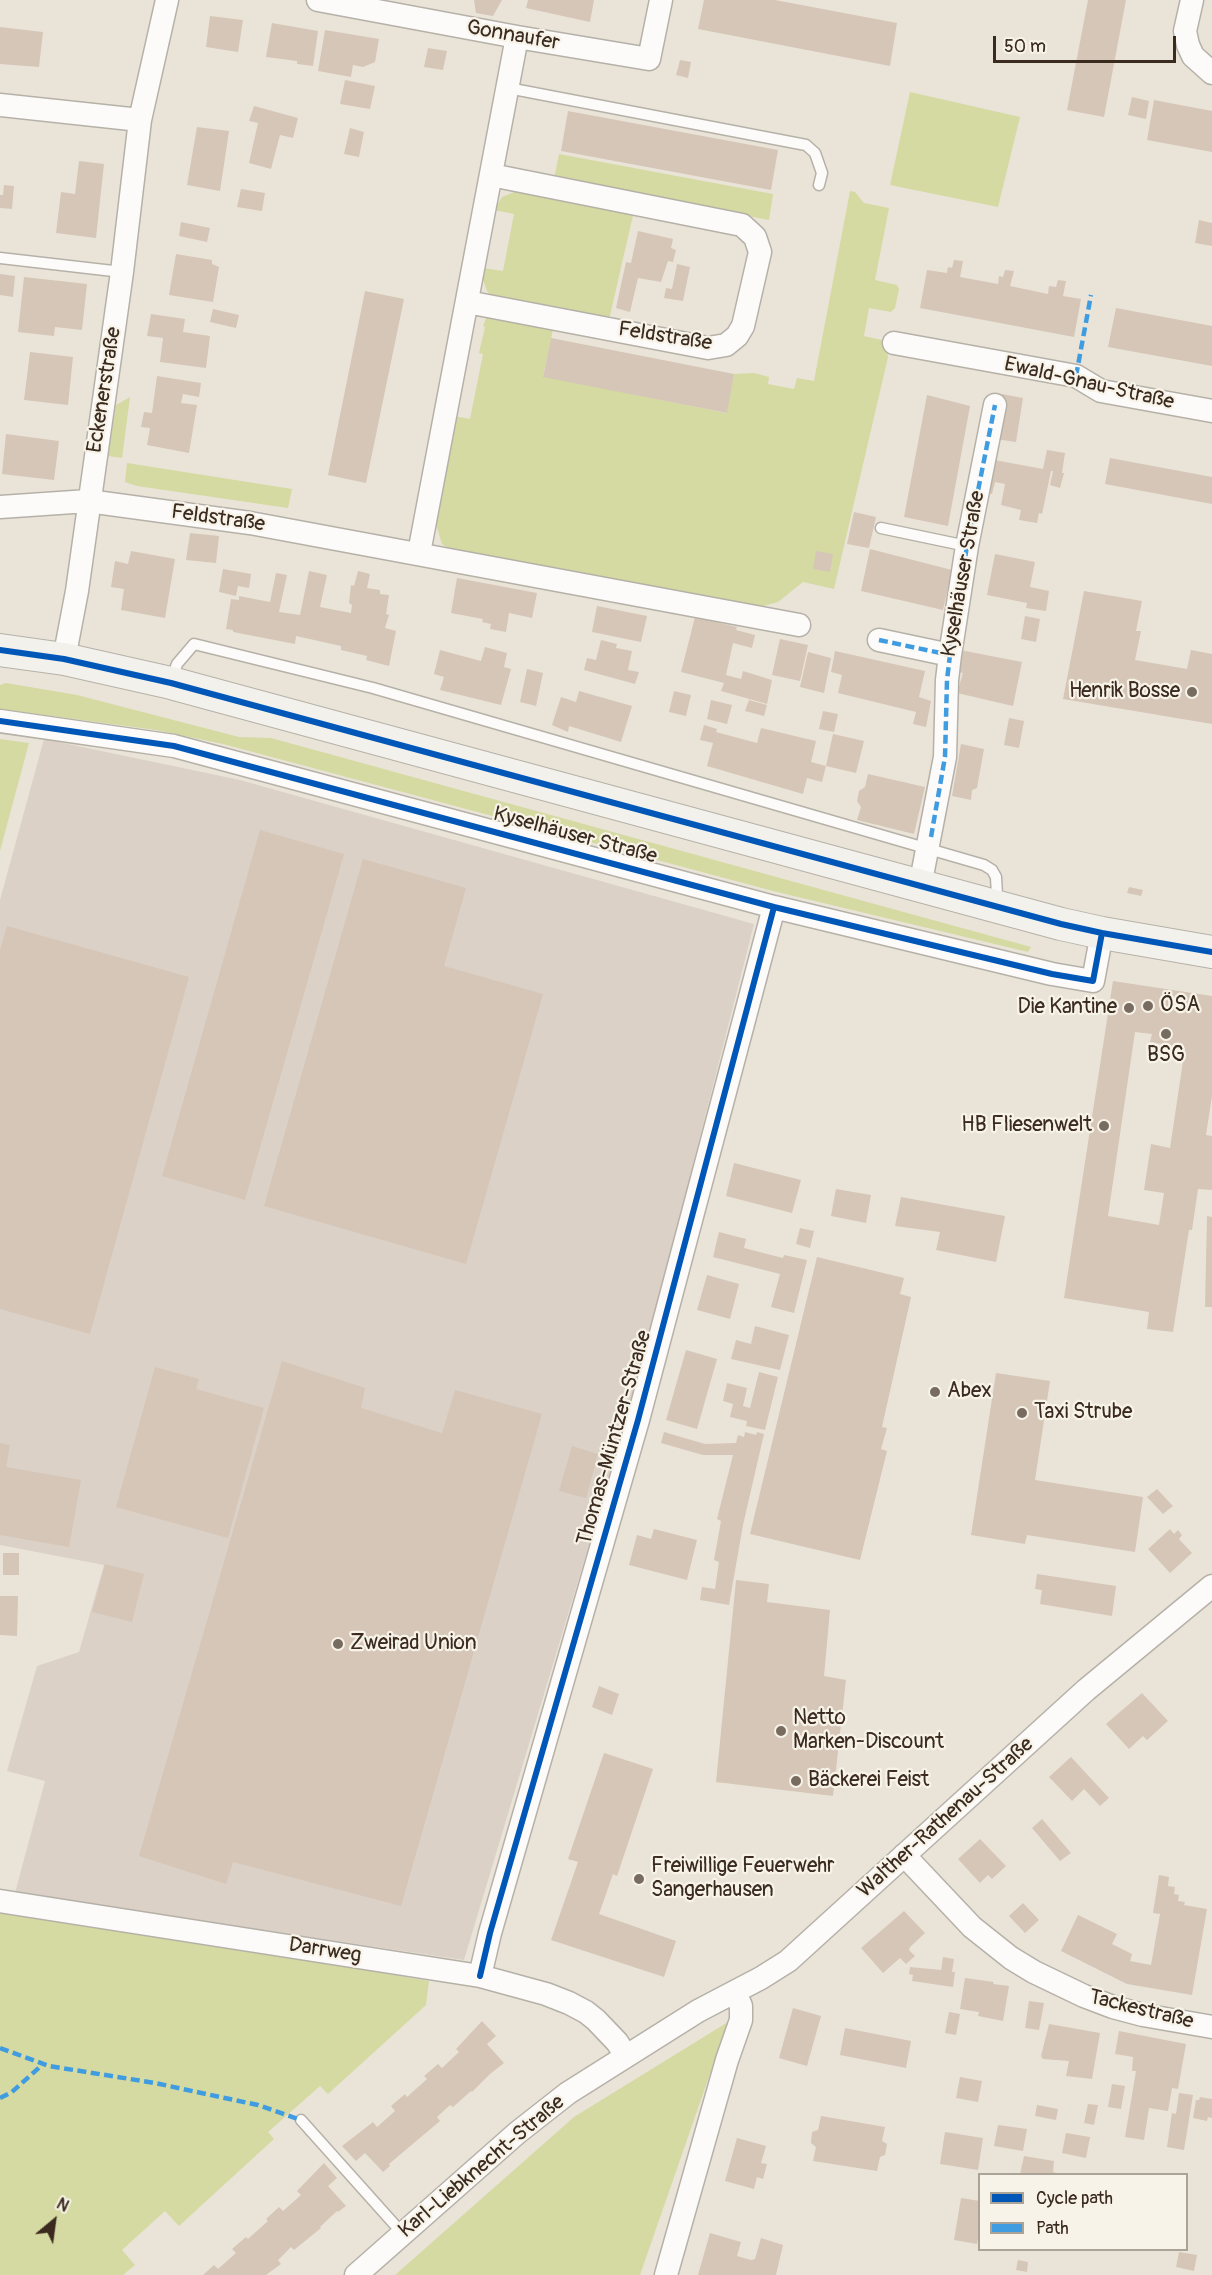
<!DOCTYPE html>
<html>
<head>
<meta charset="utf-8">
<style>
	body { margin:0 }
	#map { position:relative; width:1212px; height:2275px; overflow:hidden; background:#eae4d8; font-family:Pangolin,sans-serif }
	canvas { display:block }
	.legend { position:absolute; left:978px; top:2173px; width:210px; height:78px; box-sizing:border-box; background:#f7f3e8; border:2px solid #aca397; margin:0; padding:8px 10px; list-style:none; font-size:18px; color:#3b2a1e }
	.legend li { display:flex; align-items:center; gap:12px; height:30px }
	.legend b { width:30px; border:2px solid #aca397 }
	.north { position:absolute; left:24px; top:2191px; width:60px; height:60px; -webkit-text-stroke:4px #f7f3e8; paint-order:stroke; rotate:29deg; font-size:16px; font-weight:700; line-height:24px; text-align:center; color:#3b2a1e }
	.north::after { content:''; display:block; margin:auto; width:21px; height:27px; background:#3b2a1e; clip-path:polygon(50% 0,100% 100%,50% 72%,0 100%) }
	.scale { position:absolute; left:993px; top:36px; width:183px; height:27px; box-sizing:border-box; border:3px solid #3b2a1e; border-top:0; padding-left:8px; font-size:18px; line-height:21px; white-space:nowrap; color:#3b2a1e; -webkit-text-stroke:4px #f7f3e8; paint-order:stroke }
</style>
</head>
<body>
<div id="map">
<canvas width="1212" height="2275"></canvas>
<ul class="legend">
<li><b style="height:8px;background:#0057b8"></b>Cycle path</li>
<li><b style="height:8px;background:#3f9ce0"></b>Path</li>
</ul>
<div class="north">N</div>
<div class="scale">50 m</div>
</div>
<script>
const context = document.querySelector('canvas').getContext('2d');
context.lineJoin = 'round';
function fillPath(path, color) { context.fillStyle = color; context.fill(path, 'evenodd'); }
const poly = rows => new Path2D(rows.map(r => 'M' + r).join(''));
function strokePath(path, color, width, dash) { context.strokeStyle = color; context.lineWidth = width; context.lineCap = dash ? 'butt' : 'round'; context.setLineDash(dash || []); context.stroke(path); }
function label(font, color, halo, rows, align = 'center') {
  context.font = font + ' Pangolin,sans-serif'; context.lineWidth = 4.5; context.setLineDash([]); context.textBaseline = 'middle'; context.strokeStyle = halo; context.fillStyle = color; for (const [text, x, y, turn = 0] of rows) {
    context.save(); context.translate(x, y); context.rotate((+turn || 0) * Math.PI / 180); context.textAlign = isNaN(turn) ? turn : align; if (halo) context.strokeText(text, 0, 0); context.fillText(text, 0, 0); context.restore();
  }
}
const industrial = poly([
	[44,739,240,780,754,924,637,1385,464,1960,15,1893,45,1781,7,1771,37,1666,79,1652,104,1565,0,1545,0,900]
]);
const green = poly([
	[910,92,1020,117,998,207,890,185],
	[559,154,773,194,769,220,554,179],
	[519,190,634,211,609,320,493,297,487,291,482,277,483,268,503,271,514,214,494,210,502,197],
	[850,191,855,192,864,203,889,208,875,280,897,285,899,289,895,308,891,312,869,308,864,336,886,341,888,357,834,589,803,582,778,602,756,608,452,551,442,544,435,521,454,416,470,419,483,354,479,353,485,327,483,326,487,316,554,325,543,376,726,413,734,374,754,373,769,377,768,384,794,389,797,378,814,381],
	[130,397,122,458,108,456,116,405],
	[127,463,292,489,288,508,137,486,125,482],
	[6,683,77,695,239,737,271,738,1031,947,1028,952,773,891,223,744,156,730,0,709,0,685],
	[0,739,29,743,0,851],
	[0,1912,286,1956,429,1981,426,2005,328,2094,320,2086,268,2132,274,2139,179,2226,165,2211,122,2250,135,2265,123,2275,0,2275],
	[728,2022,640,2275,395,2275,574,2117]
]);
const building = poly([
	[474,0,502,0,493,16,476,13],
	[528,0,594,0,590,22,526,8],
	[704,0,775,0,897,23,890,66,698,29],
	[1088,0,1126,0,1104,117,1067,110],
	[210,16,243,20,238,52,206,47],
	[272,23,318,31,313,66,297,64,297,61,266,57],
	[0,27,43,32,39,67,0,64],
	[325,30,379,39,375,62,363,67,353,65,351,77,318,71],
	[428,48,447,51,443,70,424,67],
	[680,60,691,62,688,78,676,75],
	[345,80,375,86,370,109,340,104],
	[1132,97,1149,101,1146,119,1128,115],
	[1154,100,1212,111,1212,152,1147,140],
	[254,106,298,118,293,138,280,135,271,169,249,163,258,123,249,121],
	[568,111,778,150,771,190,561,151],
	[197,127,229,131,220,191,187,185],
	[350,128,364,132,359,157,344,154],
	[79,161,104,164,96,238,56,233,61,192,75,194],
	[4,185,14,186,12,209,0,208,0,195,3,195],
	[241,189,265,193,262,211,237,207],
	[1199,220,1212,223,1212,246,1195,243],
	[181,222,210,228,207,242,179,236],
	[638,231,673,239,671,248,676,250,673,262,668,261,661,282,638,278,630,312,616,308,626,262,631,263],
	[176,254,212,260,212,264,219,267,213,302,169,295],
	[954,260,963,261,960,277,998,284,999,276,1003,277,1005,270,1014,271,1010,286,1048,294,1049,286,1056,287,1058,280,1066,281,1063,296,1081,299,1074,337,920,308,927,270,947,273,948,267,952,268],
	[677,264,690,267,683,301,664,298,666,288,672,289],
	[0,274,15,276,13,297,0,295],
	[24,277,87,284,82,330,55,327,54,336,18,332],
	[365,291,404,299,366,483,328,475],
	[1116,308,1212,326,1212,366,1108,347],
	[213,309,239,315,236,328,210,322],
	[151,314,185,319,183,332,210,336,206,368,160,362,163,338,147,336],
	[551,338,734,374,727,413,543,377],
	[30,352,73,357,68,405,24,400],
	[157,376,201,383,199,397,183,394,181,403,197,405,189,453,147,445,150,428,141,427,144,412,152,413],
	[1002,394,1023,398,1016,442,995,439],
	[927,395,970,406,948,526,904,517],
	[6,434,59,441,54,480,2,474],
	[1047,450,1065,453,1062,473,1064,473,1060,488,1050,485,1053,471,1051,471,1042,514,1039,513,1037,523,1019,520,1021,510,1001,505,1005,484,995,482,992,494,981,491,989,459,1043,469],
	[1110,458,1212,477,1212,504,1105,484],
	[854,512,876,517,869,548,847,544],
	[190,533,219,536,216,563,186,560],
	[870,549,952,570,943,610,861,591],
	[131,551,175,559,165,618,121,610,124,589,111,587,115,561,128,564],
	[816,551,833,554,830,572,813,569],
	[995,554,1035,562,1030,587,1049,591,1046,611,1026,608,1027,603,987,595],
	[223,569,251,574,249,588,238,586,236,596,219,592],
	[309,571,327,575,320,607,351,613,352,605,349,603,351,585,354,586,358,571,370,574,367,588,380,590,380,594,389,595,386,614,389,615,385,628,396,631,389,666,366,660,367,656,341,650,341,646,296,636,295,644,233,632,233,630,226,629,231,599,239,600,239,596,270,602,276,573,287,575,279,612,300,615],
	[457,578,537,593,532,618,509,613,506,632,490,629,491,624,482,622,483,619,451,613],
	[1084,591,1142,601,1136,631,1141,631,1135,660,1187,669,1191,650,1212,654,1212,724,1063,699],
	[597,606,647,616,641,642,592,632],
	[1025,616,1040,619,1036,642,1021,639],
	[695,617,737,627,736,630,755,635,752,648,733,643,726,675,741,679,743,671,772,680,767,704,721,691,724,683,681,672],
	[780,639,808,645,800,681,772,675],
	[601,640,617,644,616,648,632,651,628,670,639,672,635,684,584,670,587,658,596,660],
	[485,647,507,653,504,667,511,669,501,705,440,690,444,677,434,674,440,650,481,661],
	[960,650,1022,662,1013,706,957,693,963,673,956,671],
	[835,651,925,671,919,697,931,701,926,727,913,724,916,712,838,693,842,675,831,672],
	[808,652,831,658,824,693,800,687],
	[527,669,543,673,536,706,520,702],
	[579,691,632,706,621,742,569,726,568,732,552,725,561,697,576,702],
	[674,691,691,695,686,716,669,712],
	[711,700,732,705,727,724,707,719],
	[749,700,767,705,764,716,745,711],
	[823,711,838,714,834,732,819,729],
	[1009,718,1024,721,1019,748,1004,745],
	[704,725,717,729,716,732,757,743,761,728,816,741,811,762,826,766,822,782,807,778,803,794,707,766,713,743,700,740],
	[833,734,864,741,856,773,826,766],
	[961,744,984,749,977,788,972,790,971,800,952,796],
	[868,774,925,787,914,834,857,820,861,807,857,801,859,791,865,787],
	[260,830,344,854,245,1200,162,1176],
	[363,859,466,888,444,966,543,994,466,1264,264,1206],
	[1129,887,1143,890,1141,896,1127,893],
	[7,926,189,977,90,1334,0,1309,0,950],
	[1113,981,1212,996,1212,1096,1206,1135,1212,1136,1212,1190,1198,1189,1192,1230,1189,1230,1173,1332,1147,1329,1149,1312,1064,1298],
	[1135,1032,1152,1034,1150,1042,1185,1048,1170,1148,1151,1144,1144,1190,1164,1193,1159,1225,1108,1216],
	[734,1163,801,1180,792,1213,726,1196],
	[836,1189,871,1195,866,1223,831,1216],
	[901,1197,1005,1216,996,1262,936,1250,940,1232,895,1226],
	[1207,1216,1212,1217,1212,1307,1205,1307],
	[800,1228,814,1231,810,1248,796,1244],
	[719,1232,746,1239,744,1248,783,1258,784,1255,807,1260,794,1313,771,1307,780,1274,713,1257],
	[817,1257,904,1278,900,1294,911,1297,882,1427,887,1428,881,1449,887,1451,860,1560,750,1534],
	[707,1275,739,1284,730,1319,697,1310],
	[755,1326,789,1335,780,1370,731,1359,736,1340,751,1344],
	[686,1350,717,1359,697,1429,666,1420],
	[282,1361,365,1388,361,1408,442,1433,455,1390,542,1414,401,1906,233,1862,226,1884,139,1856],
	[155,1367,199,1379,196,1389,264,1408,228,1538,116,1507],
	[759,1372,778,1377,765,1430,746,1426,747,1421,730,1417,733,1404,723,1401,727,1383,747,1388,743,1406,750,1408],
	[996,1373,1050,1381,1035,1480,1143,1497,1135,1552,1027,1535,1025,1544,971,1535],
	[664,1432,705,1444,736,1443,738,1435,744,1437,745,1432,756,1435,757,1432,764,1434,743,1525,729,1605,700,1600,702,1587,715,1589,719,1562,714,1560,721,1521,717,1519,733,1455,703,1455,661,1443],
	[0,1443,10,1445,6,1467,81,1480,69,1547,0,1535],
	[572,1446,598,1454,586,1498,559,1491],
	[1157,1489,1173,1506,1163,1514,1147,1497],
	[654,1529,697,1540,687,1580,629,1565,637,1535,651,1539],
	[1170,1529,1174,1534,1178,1530,1182,1535,1179,1539,1192,1553,1170,1573,1148,1549],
	[3,1553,19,1553,19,1575,3,1575],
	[105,1564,144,1574,132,1622,92,1612],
	[1037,1574,1116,1586,1112,1616,1040,1604,1042,1590,1035,1589],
	[736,1580,769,1584,767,1602,830,1610,824,1676,846,1680,833,1796,716,1782],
	[0,1596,18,1596,17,1636,0,1635],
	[599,1686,619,1694,612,1715,592,1707],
	[1142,1693,1168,1721,1147,1740,1143,1736,1129,1749,1106,1724],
	[604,1753,653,1769,617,1876,613,1874,599,1914,676,1941,664,1977,551,1940,578,1862,568,1859],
	[1071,1757,1109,1798,1100,1806,1084,1789,1072,1801,1049,1777],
	[1042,1819,1071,1853,1060,1861,1032,1828],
	[980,1839,1006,1866,992,1879,988,1875,980,1883,958,1859],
	[1159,1875,1169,1877,1168,1886,1175,1887,1174,1894,1179,1895,1178,1901,1185,1902,1184,1905,1207,1909,1192,1995,1127,1984,1061,1951,1078,1915,1117,1934,1112,1944,1132,1954,1130,1961,1151,1965,1160,1914,1153,1913],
	[1023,1903,1039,1920,1025,1933,1009,1916],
	[904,1911,925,1933,910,1947,909,1950,915,1956,906,1964,900,1958,883,1973,861,1948],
	[943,1957,954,1959,952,1972,955,1972,953,1987,912,1981,913,1975,909,1974,910,1967,941,1970],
	[965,1978,994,1982,993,1984,1009,1986,1003,2021,978,2016,979,2012,960,2009],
	[1029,2001,1044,2003,1039,2030,1025,2028],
	[793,2008,821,2016,807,2066,779,2058],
	[949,2012,960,2014,956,2035,945,2033],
	[482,2021,496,2036,487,2044,504,2063,490,2074,472,2092,471,2091,453,2107,450,2105,437,2117,440,2121,389,2164,390,2166,383,2172,365,2153,356,2161,342,2146,373,2122,377,2127,395,2111,391,2106,405,2094,407,2097,427,2079,424,2076,438,2064,442,2068,459,2052,456,2049],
	[1049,2024,1100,2033,1092,2079,1066,2076,1069,2061,1043,2059,1041,2056],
	[845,2028,911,2041,906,2068,840,2055],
	[1119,2031,1186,2044,1178,2089,1172,2088,1168,2111,1149,2108,1144,2140,1125,2137,1136,2071,1132,2071,1133,2057,1115,2054],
	[960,2077,982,2081,978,2102,956,2098],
	[1112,2084,1125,2086,1121,2109,1108,2107],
	[1179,2093,1193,2095,1184,2150,1167,2147,1172,2113,1176,2114],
	[1200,2097,1212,2099,1212,2118,1208,2117,1207,2121,1193,2118,1196,2100,1199,2100],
	[1088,2104,1098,2105,1094,2125,1084,2123],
	[1037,2105,1058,2109,1056,2120,1035,2116],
	[821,2116,885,2127,882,2141,887,2144,885,2155,880,2157,877,2171,813,2161,816,2147,811,2143,812,2132,818,2130],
	[998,2125,1027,2129,1023,2151,994,2146],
	[945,2132,983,2138,978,2170,940,2164],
	[1066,2133,1090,2137,1086,2158,1062,2153],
	[737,2138,766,2146,761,2163,767,2164,763,2179,757,2177,754,2189,725,2181],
	[1024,2156,1054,2161,1053,2172,1062,2174,1020,2174],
	[324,2163,337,2178,328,2186,346,2206,338,2212,337,2211,320,2227,321,2228,294,2250,291,2247,278,2260,281,2264,266,2275,203,2275,214,2265,218,2269,236,2253,232,2249,246,2237,248,2239,268,2221,266,2219,279,2207,283,2211,301,2195,297,2191],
	[961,2198,980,2201,980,2227,977,2244,954,2240],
	[710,2233,741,2242,737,2256,751,2260,755,2259,761,2238,783,2245,776,2275,698,2275],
	[1179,2252,1197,2255,1194,2271,1176,2267],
	[1018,2260,1028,2262,1027,2272,1016,2270]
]);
const lane = poly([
	[508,88,806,145,815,153,822,173,819,185],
	[0,258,122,272],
	[881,528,967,546],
	[171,681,177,664,194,644,373,688,984,865,992,870,996,877,997,895,995,903],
	[301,2120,403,2234]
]);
const street = poly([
	[318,0,517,37,649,59,661,0],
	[1192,0,1185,31,1188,45,1193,56,1212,73],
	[0,105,140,120,167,0],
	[467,302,708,348,726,345,737,336,743,326,760,252,755,237,742,225,491,175],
	[894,343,1076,376,1101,391,1212,411],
	[0,507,88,501,250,523,799,625],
	[419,553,517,37],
	[879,640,950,655],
	[64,659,77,591,122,272,140,120],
	[0,721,174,746,774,907,1052,974,1093,981,1102,933],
	[920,886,945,757,947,680,950,655,967,546,995,405],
	[904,1855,972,1927,1011,1958,1034,1972,1084,1996,1113,2007,1143,2015,1212,2027],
	[0,1901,480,1976,546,1994,569,2003,586,2012,596,2020,617,2042,626,2056],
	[480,1976,490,1933,638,1420,774,907],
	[356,2275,517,2133,568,2093,698,2011,761,1978,788,1961,1086,1690,1212,1586],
	[666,2275,727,2060,741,2020,741,2006,735,1992]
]);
const secondary = poly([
	[0,650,64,659,171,683,1061,924,1102,933,1212,952]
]);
const quiet = poly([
	[1076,376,1091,295],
	[879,640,950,655],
	[931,837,945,757,947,680,950,655,967,546,995,405],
	[0,2048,49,2066,155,2083,206,2094,258,2105,301,2120],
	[0,2098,12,2092,43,2064]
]);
const cycleway = poly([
	[0,650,64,659,171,683,1061,924,1102,933,1212,952],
	[0,721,174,746,774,907,1052,974,1093,981,1102,933],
	[480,1976,490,1933,638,1420,774,907]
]);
const markers = [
	[1192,692,6,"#786b5f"],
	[1148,1006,6,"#786b5f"],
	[1129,1008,6,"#786b5f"],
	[1166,1034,6,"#786b5f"],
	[1104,1126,6,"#786b5f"],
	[935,1392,6,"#786b5f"],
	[1022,1413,6,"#786b5f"],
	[338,1644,6,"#786b5f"],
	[781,1731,6,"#786b5f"],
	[796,1781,6,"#786b5f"],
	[639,1879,6,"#786b5f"]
];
const streetNames = [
	["Gonnaufer",513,36,10],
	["Feldstraße",665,337,9],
	["Ewald-Gnau-Straße",1089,384,13],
	["Eckenerstraße",105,390,-81],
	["Feldstraße",218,519,8],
	["Kyselhäuser Straße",964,574,-80],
	["Kyselhäuser Straße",575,836,15],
	["Thomas-Müntzer-Straße",615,1438,-74],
	["Walther-Rathenau-Straße",946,1818,-42],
	["Darrweg",325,1951,9],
	["Tackestraße",1141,2010,14],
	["Karl-Liebknecht-Straße",482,2167,-40]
];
const poiNames = [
	["Henrik Bosse",1180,692,"right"],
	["ÖSA",1160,1006],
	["Die Kantine",1117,1008,"right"],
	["BSG",1166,1056,"center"],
	["HB Fliesenwelt",1092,1126,"right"],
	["Abex",947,1392],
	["Taxi Strube",1034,1413],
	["Zweirad Union",350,1644],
	["Netto",793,1719],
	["Marken-Discount",793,1743],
	["Bäckerei Feist",808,1781],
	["Freiwillige Feuerwehr",651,1867],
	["Sangerhausen",651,1891]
];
fillPath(industrial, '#dbd1c7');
fillPath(green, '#d4daa1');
fillPath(building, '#d6c6b7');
strokePath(lane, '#b6b1a8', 13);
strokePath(street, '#b6b1a8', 25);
strokePath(secondary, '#b6b1a8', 34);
strokePath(lane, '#fcfbf9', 10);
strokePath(street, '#fcfbf9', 22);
strokePath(secondary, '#f3f1eb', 32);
strokePath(quiet, '#3f9ce0', 4.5, [9, 4.5]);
strokePath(cycleway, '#0057b8', 6);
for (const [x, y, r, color] of markers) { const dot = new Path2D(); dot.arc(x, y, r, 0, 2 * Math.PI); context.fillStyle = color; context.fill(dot); strokePath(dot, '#f7f3e8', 2); }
label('21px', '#3b2a1e', '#f7f3e8', streetNames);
label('21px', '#3b2a1e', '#f7f3e8', poiNames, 'left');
</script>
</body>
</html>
